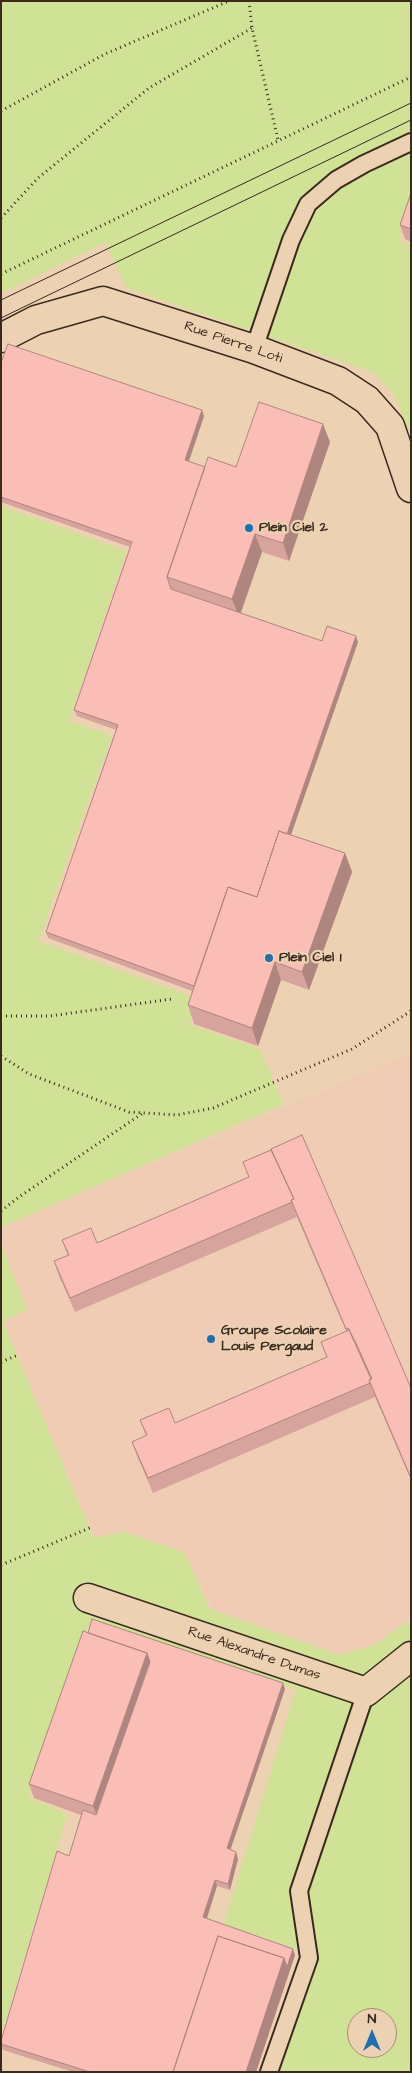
<!DOCTYPE html>
<html>
<head>
<meta charset="utf-8">
<style>
	body { margin:0 }
	#map { position:relative; width:412px; height:2073px; overflow:hidden; background:#ecd2b3; font-family:"Architects Daughter",sans-serif }
	canvas { display:block }
	.frame { position:absolute; inset:0; border:2px solid #3b2a1e; pointer-events:none }
	.north { position:absolute; left:347px; top:2008px; width:50px; height:50px; box-sizing:border-box; background:#ecd2b3; border:1px solid #a58f77; border-radius:50%; rotate:0deg; font-size:14px; font-weight:700; line-height:20px; text-align:center; color:#3b2a1e }
	.north::after { content:''; display:block; margin:auto; width:18px; height:22px; background:#1f6fb2; clip-path:polygon(50% 0,100% 100%,50% 72%,0 100%) }
</style>
</head>
<body>
<div id="map">
<canvas width="412" height="2073"></canvas>
<div class="frame"></div>
<div class="north">N</div>
</div>
<script>
const context = document.querySelector('canvas').getContext('2d');
context.lineJoin = 'round';
function fillPath(path, color) { context.fillStyle = color; context.fill(path, 'evenodd'); }
const poly = rows => new Path2D(rows.map(r => 'M' + r).join(''));
function strokePath(path, color, width, dash) { context.strokeStyle = color; context.lineWidth = width; context.lineCap = dash ? 'butt' : 'round'; context.setLineDash(dash || []); context.stroke(path); }
function label(font, color, halo, rows, align = 'center') {
  context.font = font + ' "Architects Daughter",sans-serif'; context.lineWidth = 4.5; context.setLineDash([]); context.textBaseline = 'middle'; context.strokeStyle = halo; context.fillStyle = color; for (const [text, x, y, turn = 0] of rows) {
    context.save(); context.translate(x, y); context.rotate((+turn || 0) * Math.PI / 180); context.textAlign = isNaN(turn) ? turn : align; if (halo) context.strokeText(text, 0, 0); context.fillText(text, 0, 0); context.restore();
  }
}
const built = poly([
	[411,1053,411,1615,373,1643,339,1652,212,1608,187,1551,123,1530,95,1535,5,1323,29,1309,1,1239,1,1230]
]);
const green = poly([
	[1,1,411,1,411,207,399,241,411,245,411,435,394,394,373,372,126,288,106,242,1,293],
	[1,506,126,551,69,721,112,736,38,941,198,999,190,1025,260,1049,283,1104,1,1227],
	[1,1244,26,1309,3,1322,93,1538,124,1532,185,1553,209,1609,339,1655,375,1645,411,1619,411,2072,280,2072,318,1956,224,1924,296,1689,91,1619,28,1797,67,1814,1,2035],
	[357,2018,387,2018,387,2048,357,2048]
]);
const path = poly([
	[249,1,252,28,278,140],
	[1,111,105,54,229,1],
	[1,218,38,178,149,88,252,28],
	[1,274,411,77],
	[1,1016,50,1016,172,999],
	[1,1056,29,1074,129,1112,177,1115,213,1108,352,1049,411,1011],
	[1,1211,19,1197,143,1113],
	[1,1362,18,1355],
	[1,1565,92,1527]
]);
const service = poly([
	[254,349,291,240,308,204,336,180,364,164,411,142],
	[269,2072,309,1958,299,1891,366,1692]
]);
const minor = poly([
	[1,338,36,320,103,301,254,349,338,381,367,400,390,426,411,488],
	[88,1598,366,1692,411,1656]
]);
const tram = poly([
	[1,300,411,103],
	[1,318,411,120]
]);
const wall = poly([
	[411,193,411,242,405,239,400,225],
	[1,363,204,416,189,462,205,467,236,467,330,442,289,561,262,552,241,613,322,641,358,642,291,835,345,853,352,872,309,990,281,980,258,1046,194,1024,188,1005,192,991,48,938,46,932,116,730,77,716,74,710,130,547,1,502],
	[271,1150,411,1388,411,1480,375,1397,153,1493,137,1456,132,1442,146,1436,140,1420,175,1423,327,1358,321,1342,346,1331,297,1217,75,1312,59,1276,54,1261,68,1256,62,1240,97,1243,249,1177,243,1162],
	[285,1689,230,1850,238,1859,230,1890,217,1886,207,1919,293,1949,295,1955,256,2072,73,2072,3,2050,1,2044,69,1856,81,1815,34,1798,29,1784]
]);
const shadedWall = poly([
	[202,410,204,416,187,466,185,460],
	[323,424,330,442,289,561,283,543],
	[255,534,262,552,239,617,232,599],
	[356,636,358,642,263,915,261,909],
	[345,853,352,872,309,990,302,972],
	[275,962,281,980,258,1046,252,1028],
	[147,1653,152,1668,99,1821,93,1806],
	[283,1683,285,1689,229,1854,227,1848],
	[236,1852,238,1859,230,1890,228,1884],
	[215,1880,217,1886,205,1923,203,1917],
	[293,1949,295,1955,256,2072,246,2072,284,1958]
]);
const building = poly([
	[411,193,411,229,400,225,411,193],
	[8,344,202,410,185,460,205,467,167,577,171,589,322,641,327,626,356,636,287,834,279,831,257,897,228,887,194,986,46,932,118,725,74,710,132,542,1,497,1,363,8,344],
	[259,402,323,424,283,543,255,534,232,599,167,577,208,457,236,467,259,402],
	[279,831,345,853,302,972,275,962,252,1028,188,1005,228,887,257,897,279,831],
	[302,1135,411,1388,411,1478,369,1380,372,1379,355,1341,348,1328,346,1329,291,1200,294,1199,271,1149,302,1135],
	[271,1150,294,1199,291,1200,292,1202,70,1298,54,1261,69,1255,62,1240,91,1228,97,1243,249,1177,243,1162,271,1150],
	[349,1330,371,1379,369,1380,370,1383,148,1478,132,1442,147,1435,140,1420,169,1408,175,1423,327,1357,321,1342,349,1330],
	[92,1619,283,1683,227,1848,236,1852,228,1884,215,1880,203,1917,293,1949,287,1967,284,1958,218,1936,173,2072,90,2072,1,2044,1,2041,57,1851,69,1856,83,1810,96,1815,150,1662,147,1653,88,1633,92,1619],
	[83,1631,147,1653,93,1806,29,1784,83,1631],
	[218,1936,284,1958,246,2072,173,2072,218,1936]
]);
const markers = [
	[249,528,5,"#1f6fb2"],
	[269,958,5,"#1f6fb2"],
	[211,1339,5,"#1f6fb2"]
];
const streetNames = [
	["Rue Pierre Loti",233,343,19],
	["Rue Alexandre Dumas",254,1654,19]
];
const poiNames = [
	["Plein Ciel 2",259,528],
	["Plein Ciel 1",279,958],
	["Groupe Scolaire",221,1331],
	["Louis Pergaud",221,1347]
];
fillPath(built, '#f0ccb4');
fillPath(green, '#cfe296');
strokePath(service, '#3b2a1e', 20);
strokePath(minor, '#3b2a1e', 31);
strokePath(path, '#3b2a1e', 3, [1, 4]);
strokePath(service, '#ecd2b3', 16);
strokePath(minor, '#ecd2b3', 28);
strokePath(tram, '#3b2a1e', 1);
fillPath(wall, '#d7a39d');
fillPath(shadedWall, '#af8580');
fillPath(building, '#fabeb7');
strokePath(building, '#af8580', 1);
for (const [x, y, r, color] of markers) { const dot = new Path2D(); dot.arc(x, y, r, 0, 2 * Math.PI); context.fillStyle = color; context.fill(dot); strokePath(dot, '#ecd2b3', 2); }
label('14px', '#3b2a1e', '#ecd2b3', streetNames);
label('bold 14px', '#3b2a1e', '#ecd2b3', poiNames, 'left');
</script>
</body>
</html>
